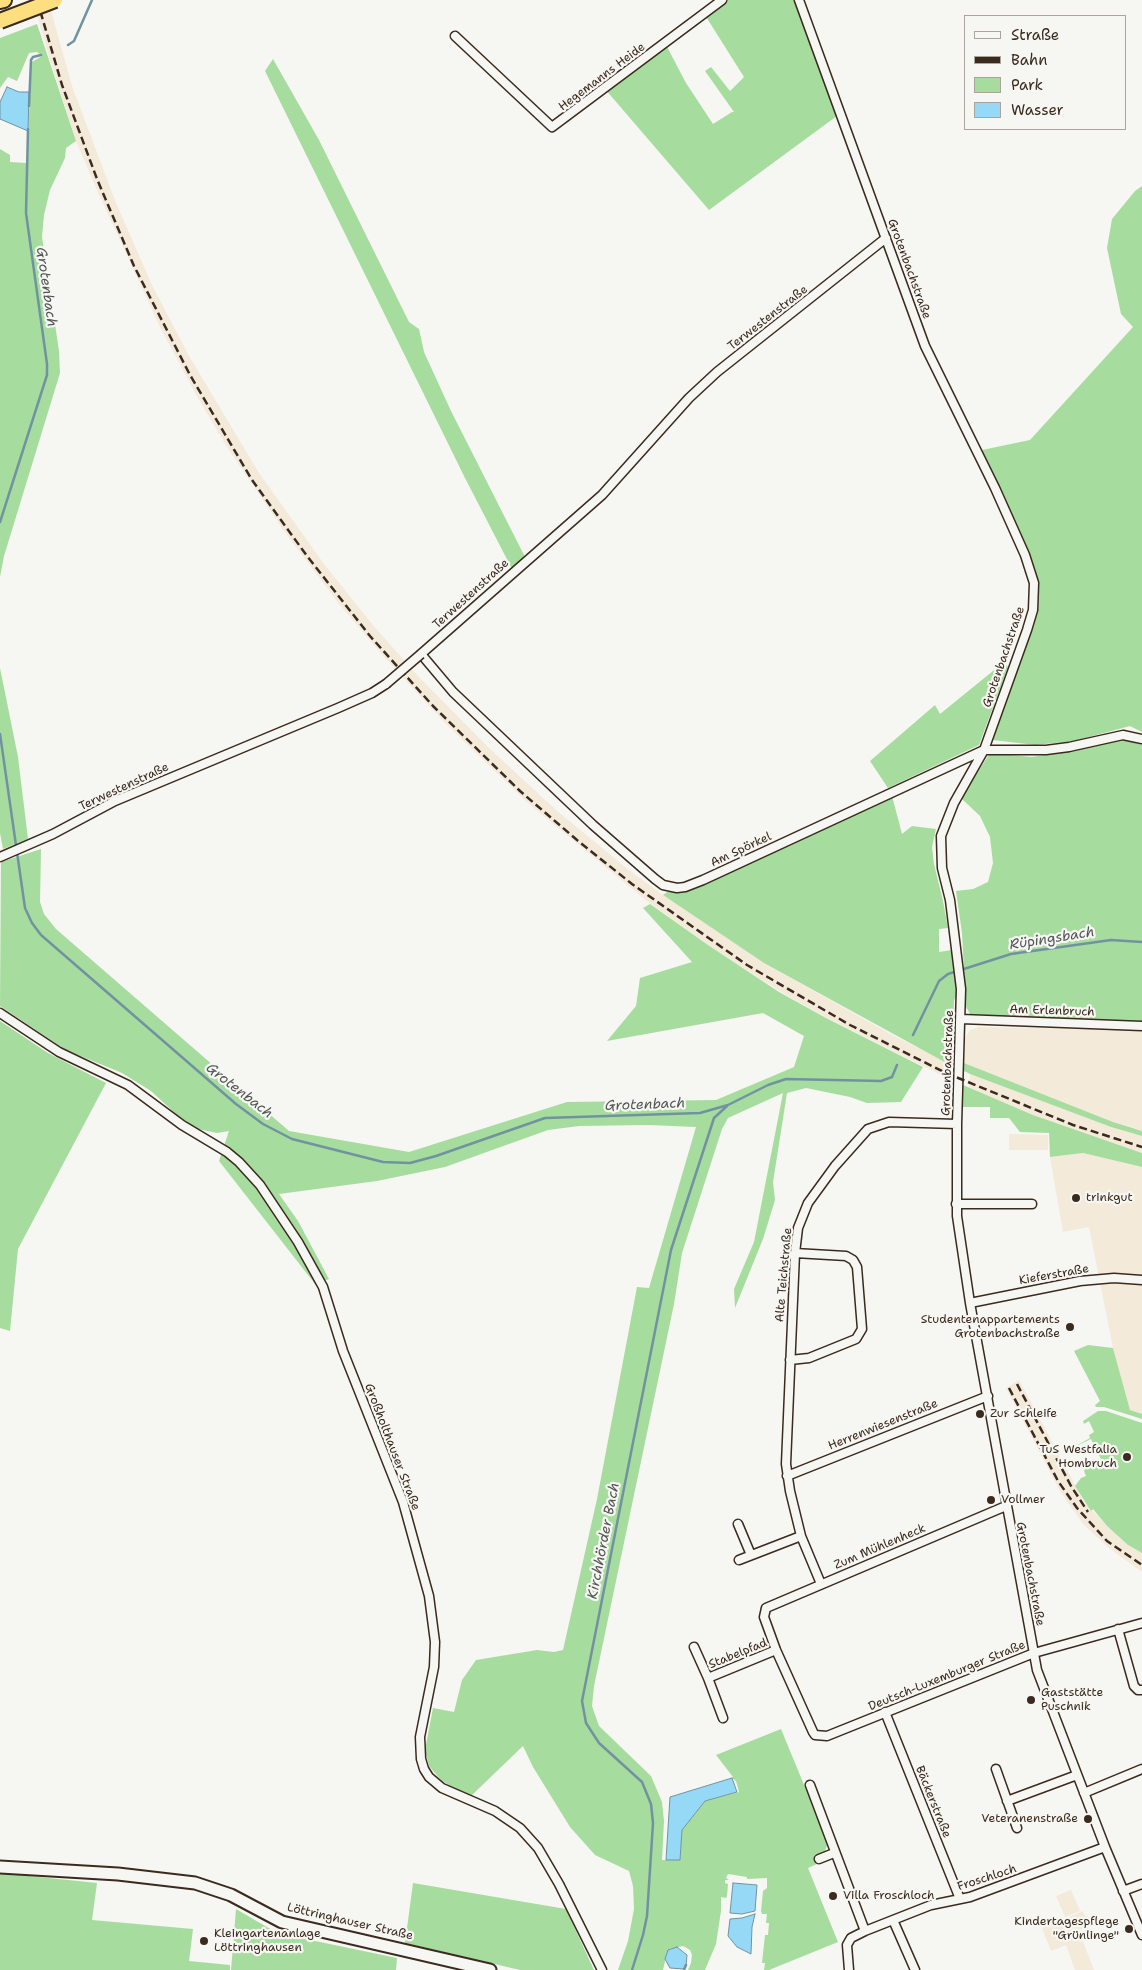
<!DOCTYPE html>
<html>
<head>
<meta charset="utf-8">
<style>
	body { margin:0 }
	#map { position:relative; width:1142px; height:1970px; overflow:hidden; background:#f6f6f2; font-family:"Shantell Sans",sans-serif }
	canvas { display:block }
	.legend { position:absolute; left:964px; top:15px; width:162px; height:115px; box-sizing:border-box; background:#f6f6f2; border:1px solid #aba49d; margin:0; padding:6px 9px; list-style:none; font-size:15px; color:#3b2a1e }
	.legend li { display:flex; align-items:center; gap:10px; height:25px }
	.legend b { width:25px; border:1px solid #aba49d }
</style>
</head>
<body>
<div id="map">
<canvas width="1142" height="1970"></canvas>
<ul class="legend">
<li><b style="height:6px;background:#f6f6f2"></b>Straße</li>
<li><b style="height:6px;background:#3b2a1e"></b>Bahn</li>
<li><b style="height:14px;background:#a7dc9f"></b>Park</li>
<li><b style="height:14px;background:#95d9f7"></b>Wasser</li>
</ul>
</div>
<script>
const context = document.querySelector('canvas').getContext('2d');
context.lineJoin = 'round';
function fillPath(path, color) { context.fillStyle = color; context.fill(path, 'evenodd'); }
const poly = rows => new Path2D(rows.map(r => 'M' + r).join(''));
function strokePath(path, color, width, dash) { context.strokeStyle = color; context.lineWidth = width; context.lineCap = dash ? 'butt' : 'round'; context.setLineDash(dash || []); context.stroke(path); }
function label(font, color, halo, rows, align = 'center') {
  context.font = font + ' "Shantell Sans",sans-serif'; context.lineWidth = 4.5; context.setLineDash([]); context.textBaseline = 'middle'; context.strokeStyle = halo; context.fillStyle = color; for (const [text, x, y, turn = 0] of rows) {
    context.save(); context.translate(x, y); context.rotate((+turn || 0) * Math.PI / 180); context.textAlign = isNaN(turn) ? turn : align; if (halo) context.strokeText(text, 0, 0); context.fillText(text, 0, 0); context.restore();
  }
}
const built = poly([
	[33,0,48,0,72,86,116,203,152,285,189,356,259,473,324,564,372,624,418,676,488,747,556,810,629,870,663,895,764,963,896,1037,946,1061,947,1078,827,1018,781,992,714,949,648,902,528,803,445,723,385,658,340,605,284,531,227,447,195,393,159,325,100,197,76,141,47,50],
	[979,1027,1142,1030,1142,1131,1113,1122,964,1063,965,1038,970,1030],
	[970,1074,1111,1127,1142,1136,1142,1153,1033,1115,969,1088],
	[1009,1134,1048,1135,1048,1150,1009,1150],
	[1083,1153,1142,1167,1142,1414,1130,1410,1113,1348,1089,1227,1063,1232,1050,1157],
	[1019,1380,1083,1500,1107,1526,1128,1545,1142,1553,1142,1572,1109,1548,1083,1524,1060,1491,1006,1388],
	[1071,1890,1080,1911,1065,1917,1056,1896],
	[1083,1911,1089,1926,1071,1933,1075,1941,1082,1939,1094,1970,1075,1970,1066,1945,1051,1951,1042,1928]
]);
const green = poly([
	[722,0,799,0,841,113,709,210,605,89,664,41,686,83,713,124,732,112,734,112,705,71,711,67,730,91,744,77,703,12],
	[37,24,76,141,66,148,65,158,50,190,44,215,42,237,59,351,60,373,4,556,0,577,0,149,10,155,10,162,27,163,31,67,32,62,42,56,37,52,29,53,17,81,8,77,0,88,0,38],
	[273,59,319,140,409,322,419,329,424,352,451,411,525,557,512,569,465,478,265,71],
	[1142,186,1142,732,1130,726,1074,741,1035,745,993,740,1036,613,1039,582,997,480,982,450,1030,440,1133,327,1121,314,1107,248,1112,219,1135,191],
	[1004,662,1008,667,979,745,888,788,870,761,935,705,940,714],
	[0,668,18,757,28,839,3,849,0,833],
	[1119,738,1142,745,1142,1021,972,1017,966,1007,962,933,956,891,973,889,988,882,993,863,990,837,980,816,962,799,966,790,990,753,1032,757,1073,750],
	[892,796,902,834,912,826,936,829,932,847,934,864,943,901,948,928,939,929,939,952,952,950,957,996,954,1000,952,1066,764,963,663,895,669,891,678,891],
	[41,849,40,902,44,914,56,929,289,1131,409,1152,567,1102,716,1100,794,1067,804,1036,763,1013,607,1041,636,1006,640,978,692,962,643,908,650,904,708,945,779,992,826,1018,923,1067,901,1102,867,1103,850,1097,806,1088,787,1093,773,1182,775,1200,763,1239,735,1308,734,1289,754,1242,783,1093,728,1118,722,1129,682,1253,674,1304,594,1686,592,1706,599,1726,651,1776,662,1802,664,1821,662,1860,680,1860,682,1830,705,1801,739,1792,736,1781,732,1778,733,1777,716,1755,781,1729,828,1843,825,1851,814,1856,817,1864,808,1868,838,1942,769,1970,764,1970,765,1963,762,1963,765,1935,768,1935,769,1923,766,1923,767,1914,762,1914,761,1911,763,1891,767,1888,767,1878,747,1879,747,1877,728,1874,726,1878,729,1880,725,1880,725,1883,728,1884,727,1896,726,1898,721,1897,721,1911,716,1944,705,1970,688,1970,691,1963,692,1955,690,1950,683,1946,670,1949,667,1952,663,1970,618,1970,628,1941,634,1909,633,1886,629,1871,595,1855,570,1827,533,1767,523,1746,471,1796,453,1788,440,1779,429,1766,425,1750,433,1708,454,1712,462,1680,476,1660,537,1650,554,1652,563,1650,597,1499,637,1287,649,1288,696,1127,649,1125,579,1126,548,1130,445,1167,377,1181,279,1194,298,1221,329,1279,315,1284,219,1161,229,1131,217,1133,198,1129,177,1115,151,1091,122,1073,66,1050,0,1006,1,862],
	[0,1021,48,1053,106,1083,18,1249,10,1331,0,1328],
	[964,1063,1113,1122,1142,1131,1142,1136,1111,1127,970,1074,964,1071],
	[963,1085,1033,1115,1142,1153,1142,1167,1083,1153,1050,1157,1049,1133,1020,1132,1009,1118,990,1118,990,1107,962,1107],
	[1088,1345,1113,1348,1130,1410,1142,1414,1142,1419,1104,1407,1096,1407,1095,1405,1100,1401,1074,1351],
	[1098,1411,1106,1411,1142,1423,1142,1553,1128,1545,1107,1526,1093,1509,1091,1511,1075,1486,1081,1478,1086,1476,1084,1471,1086,1467,1101,1459,1091,1439,1074,1447,1090,1438,1089,1435,1094,1432,1089,1421,1084,1424,1083,1421],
	[0,1873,97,1883,92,1920,193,1929,189,1961,230,1965,230,1970,0,1970],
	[413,1883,566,1909,594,1970,520,1970,405,1943],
	[236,1909,272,1930,296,1937,397,1958,396,1970,231,1970]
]);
const water = poly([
	[7,87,19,92,29,92,28,131,0,119,0,102,7,87],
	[732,1778,737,1792,705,1801,682,1830,680,1860,666,1860,670,1797,732,1778],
	[733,1883,757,1885,755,1911,742,1914,730,1913,733,1883],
	[755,1914,752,1927,751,1954,737,1947,728,1936,730,1919,742,1918,755,1914],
	[677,1947,687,1955,686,1966,685,1965,684,1969,670,1968,665,1959,668,1950,677,1947]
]);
const stream = poly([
	[68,45,74,41,92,0],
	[29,106,31,60,33,57,41,55],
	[0,522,47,375,47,364,26,213,28,129],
	[0,734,25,908,32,923,41,935,236,1104,263,1124,292,1139,383,1162,410,1163,436,1156,545,1118,700,1113,728,1105,768,1085,786,1079,881,1081,892,1077,897,1065],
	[913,1035,939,981,948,974,1011,954,1111,940,1142,942],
	[632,1970,643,1935,647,1916,653,1823,651,1804,642,1782,599,1743,586,1723,582,1701,671,1250,714,1118,727,1106],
	[684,1970,686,1965]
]);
const street = poly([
	[799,0,925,346,995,488,1025,555,1034,583,1033,610,1027,630,984,750,954,803,941,836,942,868,950,900,961,989,957,1124,957,1216,970,1303,1037,1670,1105,1847,1142,1935],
	[455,36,552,127,722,0],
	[886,238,717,372,689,398,602,495,421,654,453,692,593,825,655,879,663,885,677,888,685,887,703,880,984,750,1046,750,1069,747,1123,735,1142,739],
	[0,857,53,834,115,801,338,708,372,693,386,684],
	[0,1013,59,1052,128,1085,182,1125,227,1152,239,1162,260,1185,298,1242,323,1287,343,1351,403,1502,429,1596,435,1642,434,1667,420,1737,421,1759,424,1769,429,1777,442,1788,495,1811,520,1828,538,1848,559,1884,602,1970],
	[961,1019,1142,1026],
	[956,1204,1032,1204],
	[970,1303,1080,1281,1114,1278,1142,1280],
	[790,1360,809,1358,856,1339,862,1329,857,1267,853,1260,846,1256,795,1253],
	[787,1476,988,1396],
	[1006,1506,766,1608,764,1617,776,1650,813,1732,815,1735,827,1736,1034,1653,1142,1623],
	[738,1524,751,1555],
	[739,1560,801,1536],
	[821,1584,801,1536,790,1491,786,1464,795,1253,798,1228,808,1203,835,1166,868,1129,889,1122,957,1124],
	[1118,1629,1134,1686,1138,1690,1142,1690],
	[694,1647,708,1678],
	[885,1712,960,1899],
	[723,1718,708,1678,776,1650],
	[996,1769,1017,1828],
	[810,1785,865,1931],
	[1084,1793,1142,1769],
	[1007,1801,1077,1775],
	[819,1859,834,1853],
	[1123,1891,1142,1884],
	[893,1920,915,1970],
	[849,1970,847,1945,851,1938,865,1931,931,1905,970,1897,1105,1847]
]);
const secondary = poly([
	[0,1867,118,1874,195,1883,231,1895,282,1922,490,1970]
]);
const highway = poly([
	[0,1,4,0]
]);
const rail = poly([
	[37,0,62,85,97,179,134,266,190,375,252,480,307,556,370,636,433,706,520,791,577,840,632,884,747,965,850,1025,946,1073,1073,1125,1142,1147],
	[1017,1384,1071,1486,1088,1512],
	[1009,1388,1058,1481,1077,1508,1107,1541,1142,1565]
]);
const streetBridge = poly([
	[386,684,421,654]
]);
const highwayBridge = poly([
	[0,21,55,0]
]);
const markers = [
	[1076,1198,5,"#3b2a1e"],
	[1070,1327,5,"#3b2a1e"],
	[980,1414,5,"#3b2a1e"],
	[1127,1457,5,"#3b2a1e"],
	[991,1500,5,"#3b2a1e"],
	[1031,1700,5,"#3b2a1e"],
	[1088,1819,5,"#3b2a1e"],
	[833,1896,5,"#3b2a1e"],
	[1129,1929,5,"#3b2a1e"],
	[204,1941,5,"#3b2a1e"]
];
const streetNames = [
	["Hegemanns Heide",602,77,-37],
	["Grotenbachstraße",909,269,70],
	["Terwestenstraße",768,318,-38],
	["Terwestenstraße",471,594,-42],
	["Grotenbachstraße",1004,657,-71],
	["Terwestenstraße",124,787,-25],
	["Am Spörkel",741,850,-25],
	["Am Erlenbruch",1052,1011,2],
	["Grotenbachstraße",948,1063,-88],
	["Alte Teichstraße",784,1275,-85],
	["Kieferstraße",1054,1275,-10],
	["Herrenwiesenstraße",883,1425,-22],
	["Großholthauser Straße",392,1447,69],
	["Zum Mühlenheck",880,1547,-23],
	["Grotenbachstraße",1030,1574,79],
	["Stabelpfad",738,1654,-22],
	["Deutsch-Luxemburger Straße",947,1676,-22],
	["Bäckerstraße",933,1802,68],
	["Froschloch",987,1878,-18],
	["Löttringhauser Straße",350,1922,13]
];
const poiNames = [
	["trinkgut",1086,1198],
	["Studentenappartements",1060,1320,"right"],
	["Grotenbachstraße",1060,1334,"right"],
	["Zur Schleife",990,1414],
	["TuS Westfalia",1117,1450,"right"],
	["Hombruch",1117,1464,"right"],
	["Vollmer",1001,1500],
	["Gaststätte",1041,1693],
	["Puschnik",1041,1707],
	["Veteranenstraße",1078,1819,"right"],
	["Villa Froschloch",843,1896],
	["Kindertagespflege",1119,1922,"right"],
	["\"Grünlinge\"",1119,1936,"right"],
	["Kleingartenanlage",214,1934],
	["Löttringhausen",214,1948]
];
const waterNames = [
	["Grotenbach",46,287,82],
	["Rüpingsbach",1052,939,-9],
	["Grotenbach",239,1091,38],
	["Grotenbach",645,1105,-2],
	["Kirchhörder Bach",604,1541,-79]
];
fillPath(built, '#f4eada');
fillPath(green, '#a7dc9f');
fillPath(water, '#95d9f7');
strokePath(water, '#7193a0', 1);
strokePath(stream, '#7193a0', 2.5);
strokePath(street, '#3b2a1e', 11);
strokePath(secondary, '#3b2a1e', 15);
strokePath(highway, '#3b2a1e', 18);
strokePath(street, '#f6f6f2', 8);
strokePath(secondary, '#f6f6f2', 11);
strokePath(highway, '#fddf80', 14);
strokePath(rail, '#3b2a1e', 2.5, [8, 4]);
strokePath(streetBridge, '#3b2a1e', 11, []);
strokePath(highwayBridge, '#3b2a1e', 18, []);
strokePath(streetBridge, '#f6f6f2', 8);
strokePath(highwayBridge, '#fddf80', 14);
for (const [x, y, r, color] of markers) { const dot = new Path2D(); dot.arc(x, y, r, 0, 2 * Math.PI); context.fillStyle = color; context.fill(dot); strokePath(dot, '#f6f6f2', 2); }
label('12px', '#3b2a1e', '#f6f6f2', streetNames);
label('12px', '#3b2a1e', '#f6f6f2', poiNames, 'left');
label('italic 14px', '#525654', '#f6f6f2', waterNames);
</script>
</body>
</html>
